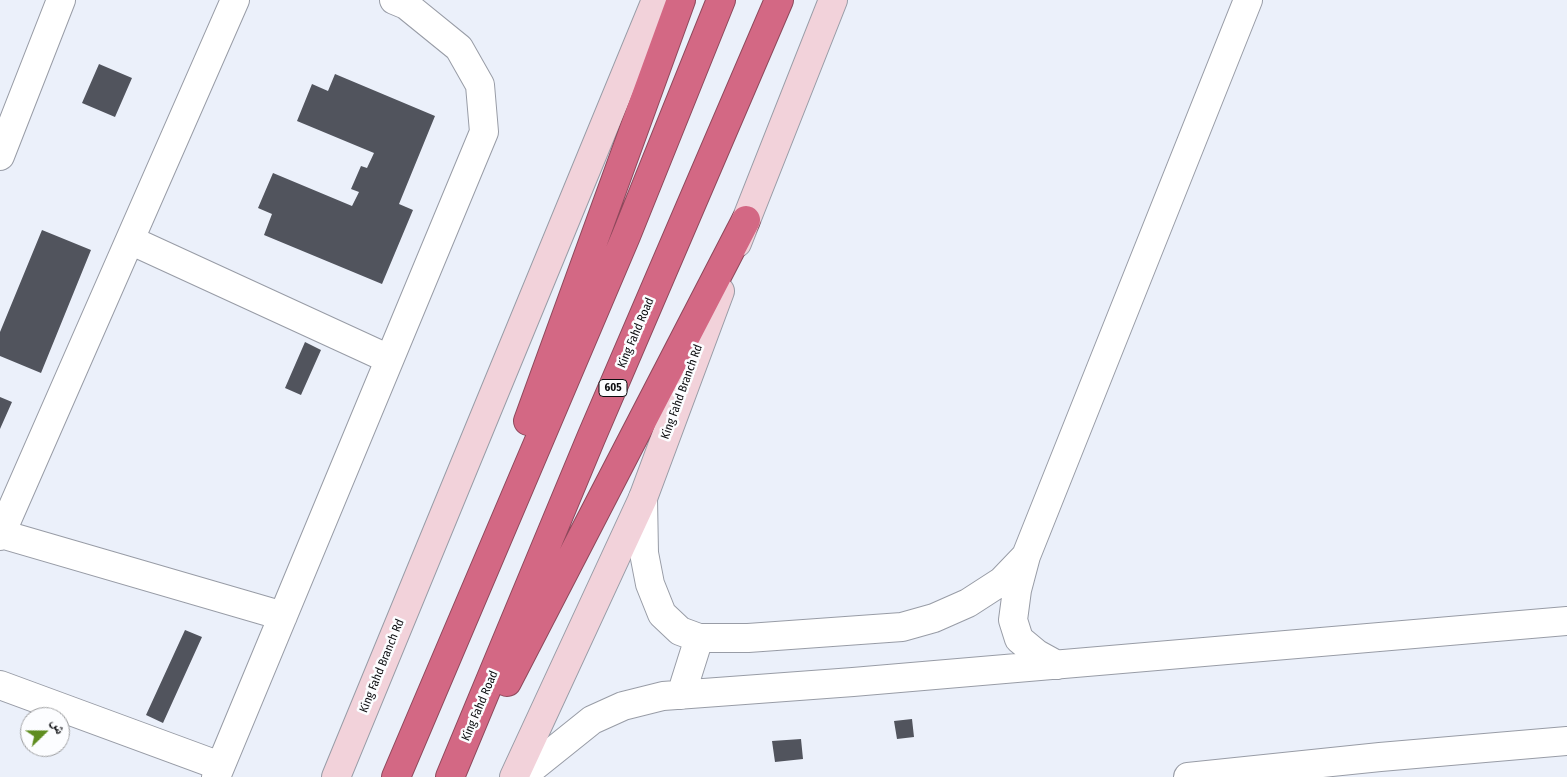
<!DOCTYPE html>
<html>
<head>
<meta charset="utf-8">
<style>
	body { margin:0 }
	#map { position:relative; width:1567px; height:777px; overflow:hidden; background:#ebf0fa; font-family:"Fira Sans Condensed","Noto Naskh Arabic",sans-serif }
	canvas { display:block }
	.north { position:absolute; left:20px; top:707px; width:50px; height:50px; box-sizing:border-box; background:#fcfdff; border:1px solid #9c9d9f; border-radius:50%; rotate:68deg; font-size:14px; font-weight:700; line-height:20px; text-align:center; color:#0c0d10 }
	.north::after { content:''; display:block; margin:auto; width:18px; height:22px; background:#5f8d20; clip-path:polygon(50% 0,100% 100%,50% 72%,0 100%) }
</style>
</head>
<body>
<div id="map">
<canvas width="1567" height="777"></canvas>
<div class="north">ش</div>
</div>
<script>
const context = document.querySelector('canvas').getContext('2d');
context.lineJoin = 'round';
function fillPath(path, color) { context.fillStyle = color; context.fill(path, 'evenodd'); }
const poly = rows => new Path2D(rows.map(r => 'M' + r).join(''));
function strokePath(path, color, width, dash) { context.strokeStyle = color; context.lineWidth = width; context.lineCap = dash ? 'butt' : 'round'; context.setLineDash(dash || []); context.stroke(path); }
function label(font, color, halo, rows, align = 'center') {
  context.font = font + ' "Fira Sans Condensed",sans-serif'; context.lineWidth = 5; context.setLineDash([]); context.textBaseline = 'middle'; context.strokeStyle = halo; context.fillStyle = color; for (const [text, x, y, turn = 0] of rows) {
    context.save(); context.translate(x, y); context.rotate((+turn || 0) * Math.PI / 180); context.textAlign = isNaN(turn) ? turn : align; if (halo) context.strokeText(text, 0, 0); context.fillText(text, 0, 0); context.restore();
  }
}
const building = poly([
	[99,64,132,78,115,117,82,103],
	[335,74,435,116,399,204,413,210,382,284,264,235,272,214,258,208,273,173,352,206,359,192,351,189,361,166,367,168,374,153,297,121,312,84,328,91],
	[42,230,91,250,41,373,0,356,0,332],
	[305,342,321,350,301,395,285,388],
	[0,397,12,402,0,429],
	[185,630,202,637,163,723,146,715],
	[912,719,914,737,897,739,894,721],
	[801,739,803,759,775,762,772,741]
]);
const minor = poly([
	[0,156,61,0],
	[130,240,389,359],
	[643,498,644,553,650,584,662,614,680,631,699,638,748,638,902,627,934,618,968,603,1002,581,1025,557],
	[1,534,283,616],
	[0,536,235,0],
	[1057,665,1037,654,1019,639,1013,620,1017,590,1026,556,1248,0],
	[0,685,220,766],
	[681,695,699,638],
	[216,777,484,132,480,85,459,48,406,5,394,0],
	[521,777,592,720,623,706,663,696,853,682,1567,621],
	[1188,777,1380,757,1567,741]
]);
const secondary = poly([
	[737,243,833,0],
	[336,777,656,0],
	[514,777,643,498,720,291]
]);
const motorway = poly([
	[528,421,681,0],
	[507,682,746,220],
	[396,777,626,236,721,0],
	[450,777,591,438,779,0]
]);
const shields = [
	[613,388,28]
];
const shieldNames = [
	["605",613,388]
];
const streetNames = [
	["King Fahd Road",636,333,-67],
	["King Fahd Branch Rd",682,392,-70],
	["King Fahd Branch Rd",382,666,-68],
	["King Fahd Road",480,706,-67]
];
fillPath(building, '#51545d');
strokePath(minor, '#989ca6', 30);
strokePath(secondary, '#989ca6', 30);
strokePath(motorway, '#8d485b', 30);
strokePath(minor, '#fff', 28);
strokePath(secondary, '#f2d2da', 28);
strokePath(motorway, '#d36884', 28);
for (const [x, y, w] of shields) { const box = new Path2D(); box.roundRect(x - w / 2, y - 8.5, w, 17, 4); context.fillStyle = '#fcfdff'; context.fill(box); strokePath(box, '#0c0d10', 1); }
label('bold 11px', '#0c0d10', null, shieldNames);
label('12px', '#0c0d10', '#fcfdff', streetNames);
</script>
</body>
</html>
